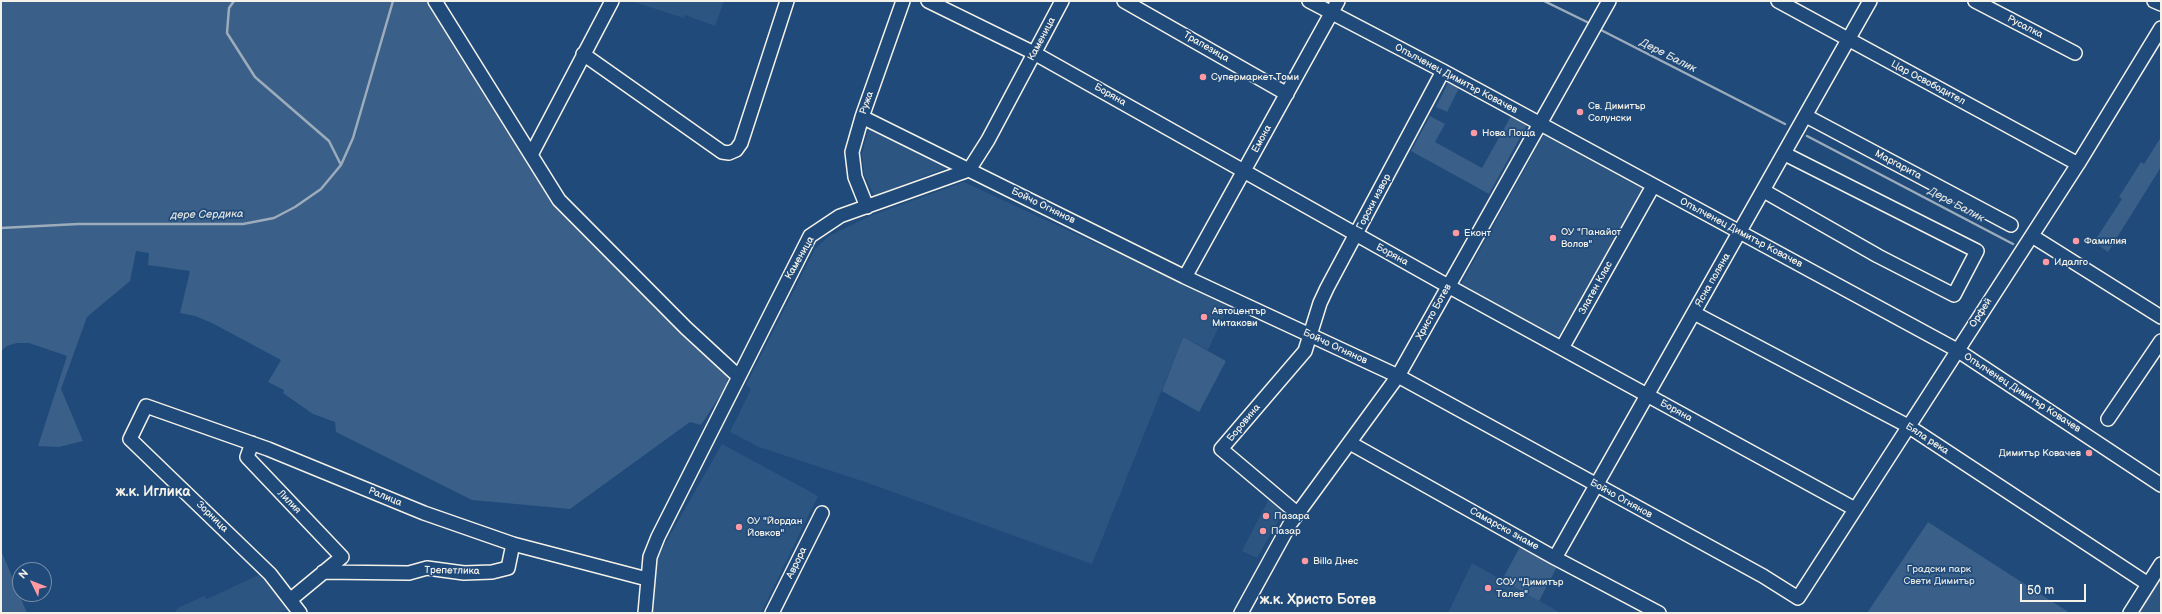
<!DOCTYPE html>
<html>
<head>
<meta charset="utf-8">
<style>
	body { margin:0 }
	#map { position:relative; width:2162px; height:614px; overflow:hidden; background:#1f4a7a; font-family:"Balsamiq Sans",sans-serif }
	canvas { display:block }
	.frame { position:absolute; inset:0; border:2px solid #f4f1e8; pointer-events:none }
	.north { position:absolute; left:12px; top:562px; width:40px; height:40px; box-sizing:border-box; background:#1f4a7a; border:1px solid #748da6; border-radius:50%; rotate:313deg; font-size:11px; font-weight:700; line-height:16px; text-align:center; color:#f4f1e8 }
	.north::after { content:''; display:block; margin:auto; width:14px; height:18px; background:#ff9aa2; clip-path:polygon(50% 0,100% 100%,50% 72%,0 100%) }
	.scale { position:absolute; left:2020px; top:584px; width:66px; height:18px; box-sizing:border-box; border:2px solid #f4f1e8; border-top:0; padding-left:5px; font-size:12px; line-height:14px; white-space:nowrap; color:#f4f1e8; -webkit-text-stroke:3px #1f4a7a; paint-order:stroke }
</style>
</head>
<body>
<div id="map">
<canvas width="2162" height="614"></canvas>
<div class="frame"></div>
<div class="north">N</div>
<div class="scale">50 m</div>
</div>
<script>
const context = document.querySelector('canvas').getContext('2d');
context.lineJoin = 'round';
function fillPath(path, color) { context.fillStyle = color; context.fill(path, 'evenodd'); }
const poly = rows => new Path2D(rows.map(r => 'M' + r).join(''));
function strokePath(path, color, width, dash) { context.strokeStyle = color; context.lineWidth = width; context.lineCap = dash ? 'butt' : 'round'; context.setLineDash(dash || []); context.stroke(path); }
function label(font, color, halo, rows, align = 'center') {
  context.font = font + ' "Balsamiq Sans",sans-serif'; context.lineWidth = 3.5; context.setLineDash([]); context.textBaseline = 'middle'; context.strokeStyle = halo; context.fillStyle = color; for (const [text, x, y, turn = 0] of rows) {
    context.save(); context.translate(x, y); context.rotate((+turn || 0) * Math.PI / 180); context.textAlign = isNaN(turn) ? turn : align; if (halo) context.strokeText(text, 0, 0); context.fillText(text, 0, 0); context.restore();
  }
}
const built = poly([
	[631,1,724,1,715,26,685,15,684,18],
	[870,125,951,166,874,196,864,174,862,153],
	[1544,134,1646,189,1561,340,1460,286],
	[964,182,1229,305,1208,350,1183,337,1092,564,868,483,759,447,730,432,751,389,746,385,815,249,829,236,870,216],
	[722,444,818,496,761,613,653,613,657,558],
	[1270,497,1284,511,1257,558,1242,551],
	[1472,563,1561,613,1448,613],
	[263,573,290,610,269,613,174,613,178,608,204,596,207,599],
	[2161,576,2161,613,2135,613]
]);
const green = poly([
	[1,1,431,1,556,202,728,375,727,385,701,425,690,422,570,509,472,500,336,432,335,422,313,414,283,393,284,390,268,382,281,360,212,323,195,316,180,313,190,271,148,265,149,253,136,251,130,281,87,317,61,389,83,441,59,447,38,446,67,356,29,343,17,343,7,346,1,351],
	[1448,83,1459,88,1447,112,1436,107],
	[1430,116,1445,124,1435,142,1482,168,1511,116,1527,125,1489,194,1411,151],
	[2161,137,2161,167,2108,252,2094,242,2122,199,2119,197,2141,162,2144,164],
	[1183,337,1226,361,1199,412,1162,391],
	[1928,522,2070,613,1867,613],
	[1522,543,1559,563,1539,601,1502,580],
	[1,550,27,613,1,613]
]);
const stream = poly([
	[234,1,229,8,227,33,255,77,329,141,341,165],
	[1544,1,1591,24],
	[1599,29,1785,124],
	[1807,136,2013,244],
	[1,228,78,224,243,224,274,218,295,207,321,189,341,165,353,138,393,1]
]);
const minor = poly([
	[435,1,559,200,686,328,738,376],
	[928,1,1034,53,1448,286,1855,509],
	[1124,1,1287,94],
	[1309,1,1443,71,1957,350,2161,485],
	[1778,1,2078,164],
	[1975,1,2075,53],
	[2154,1,2161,4],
	[583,54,722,152,729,153,736,150,741,143,787,1],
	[1806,116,2011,225],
	[862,117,1185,277,1398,376,1763,576,1798,598,2078,164,2161,28],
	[531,155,612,1],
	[1764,191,1878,256,1954,295,1977,251,1785,154],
	[867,207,855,177,852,152,862,117,903,1],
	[2032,236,2161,317],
	[1185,277,1338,1],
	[1694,313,1908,426,2148,584],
	[1562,348,1653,186],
	[2108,419,2161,341],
	[252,443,247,457,342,557,290,600],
	[1350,443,1555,558,1659,613],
	[1298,514,1221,449,1305,351,1320,303,1327,288,1443,71],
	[1555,558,1870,1],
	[323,572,409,573,427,568,464,573,492,572,508,568,513,544],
	[300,613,270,574,130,439,146,406,268,449,424,513,513,544,647,579],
	[645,613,650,557,658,537,810,236,840,216,969,170,988,140,1062,1],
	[772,613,822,513],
	[1241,613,1290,524,1398,376,1609,1],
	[2130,613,2161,564]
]);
const markers = [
	[1203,77,4,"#ff9aa2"],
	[1580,112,4,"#ff9aa2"],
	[1474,133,4,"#ff9aa2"],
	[1456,233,4,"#ff9aa2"],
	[1553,238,4,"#ff9aa2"],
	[2076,241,4,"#ff9aa2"],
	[2046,262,4,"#ff9aa2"],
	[1204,317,4,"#ff9aa2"],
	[2089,453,4,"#ff9aa2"],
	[1266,516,4,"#ff9aa2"],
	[739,527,4,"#ff9aa2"],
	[1263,531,4,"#ff9aa2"],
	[1305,561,4,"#ff9aa2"],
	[1488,588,4,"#ff9aa2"]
];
const streetNames = [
	["Русалка",2025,27,27],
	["Каменица",1042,39,-62],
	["Трапезица",1206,47,30],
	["Опълченец Димитър Ковачев",1456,79,28],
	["Цар Освободител",1928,83,28],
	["Боряна",1110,95,30],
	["Ружа",867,103,-71],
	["Емона",1262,139,-61],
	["Маргарита",1898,165,28],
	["Горски извор",1374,202,-62],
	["Бойчо Огнянов",1043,206,26],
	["Опълченец Димитър Ковачев",1741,233,28],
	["Боряна",1392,255,29],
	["Каменица",800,258,-60],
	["Ясна поляна",1713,280,-60],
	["Златен Клас",1596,288,-61],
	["Христо Ботев",1434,312,-61],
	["Орфей",1981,313,-57],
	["Бойчо Огнянов",1335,347,25],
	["Опълченец Димитър Ковачев",2022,393,33],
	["Боряна",1676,411,29],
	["Боровина",1244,423,-50],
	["Бяла река",1927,439,33],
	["Ралица",385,497,22],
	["Бойчо Огнянов",1621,499,29],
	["Лилия",289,502,46],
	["Зорница",212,517,44],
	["Самарско знаме",1504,529,29],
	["Аврора",797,563,-64],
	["Трепетлика",452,571,1]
];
const poiNames = [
	["Супермаркет Томи",1211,77],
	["Св. Димитър",1588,106],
	["Солунски",1588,118],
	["Нова Поща",1482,133],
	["ОУ \"Панайот",1561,232],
	["Волов\"",1561,244],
	["Еконт",1464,233],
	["Фамилия",2084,241],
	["Идалго",2054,262],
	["Автоцентър",1212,311],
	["Митакови",1212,323],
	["Димитър Ковачев",2081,453,"right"],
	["Пазара",1274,516],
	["ОУ \"Йордан",747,521],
	["Йовков\"",747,533],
	["Пазар",1271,531],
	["Billa Днес",1313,561],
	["СОУ \"Димитър",1496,582],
	["Талев\"",1496,594]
];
const parkNames = [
	["Градски парк",1939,569],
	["Свети Димитър",1939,581]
];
const waterNames = [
	["Дере Балик",1668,56,27],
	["Дере Балик",1956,205,28],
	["дере Сердика",207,215,-1]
];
const districtNames = [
	["ж.к. Иглика",153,492],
	["ж.к. Христо Ботев",1318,600]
];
fillPath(built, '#2d5581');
fillPath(green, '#3a5f88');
strokePath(stream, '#9cacbb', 2.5);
strokePath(minor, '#f4f1e8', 16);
strokePath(minor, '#1f4a7a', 13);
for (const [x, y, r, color] of markers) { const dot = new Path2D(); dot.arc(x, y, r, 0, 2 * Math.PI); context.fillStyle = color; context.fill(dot); strokePath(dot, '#1f4a7a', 1.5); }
label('10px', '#f4f1e8', '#1f4a7a', streetNames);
label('10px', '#f4f1e8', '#1f4a7a', poiNames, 'left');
label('10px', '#e1e2de', '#1f4a7a', parkNames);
label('italic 11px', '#dee0dd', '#1f4a7a', waterNames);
label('bold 14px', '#f4f1e8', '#1f4a7a', districtNames);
</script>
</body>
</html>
